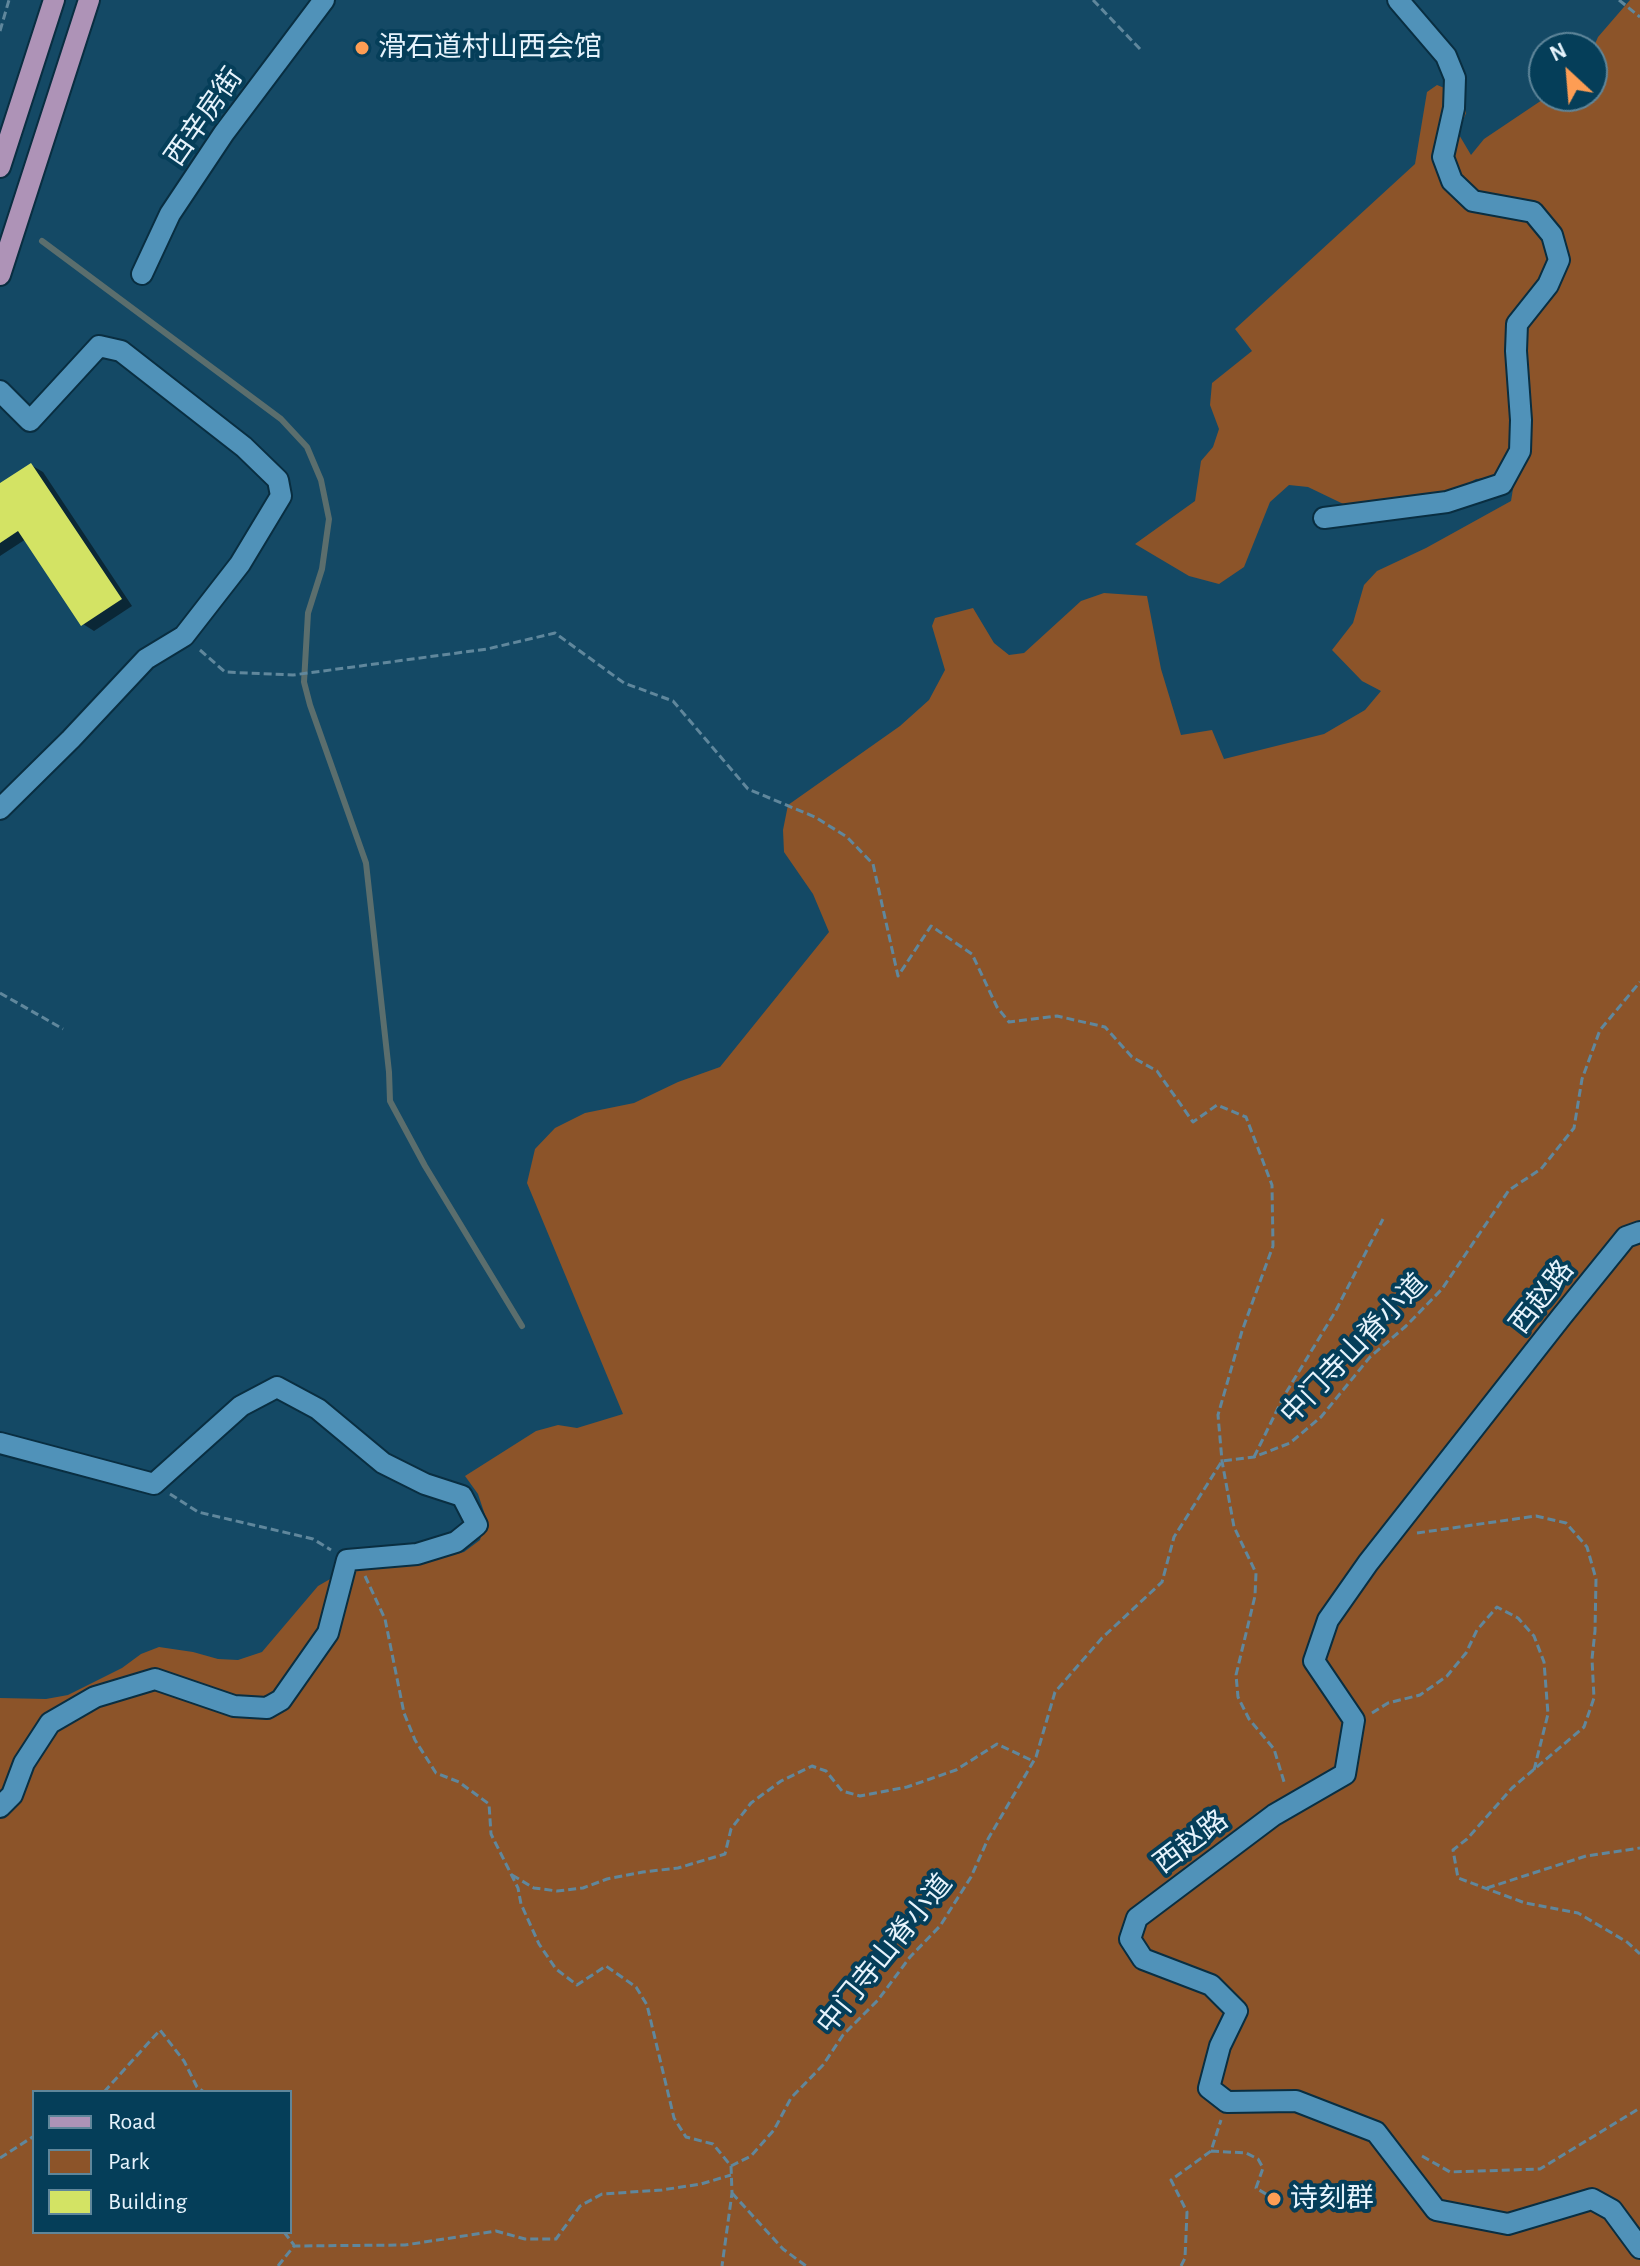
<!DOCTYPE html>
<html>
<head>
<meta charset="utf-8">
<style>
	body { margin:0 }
	#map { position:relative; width:1640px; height:2266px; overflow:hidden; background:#144965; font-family:"Alegreya Sans",sans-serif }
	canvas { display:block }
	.legend { position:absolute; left:32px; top:2090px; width:260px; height:144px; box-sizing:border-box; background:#053e59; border:2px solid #5f869a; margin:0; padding:10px 14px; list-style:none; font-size:24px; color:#e6f3fc }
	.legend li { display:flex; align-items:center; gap:16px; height:40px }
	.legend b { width:40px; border:2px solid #5f869a }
	.north { position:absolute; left:1528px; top:32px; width:80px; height:80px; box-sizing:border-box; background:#053e59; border:2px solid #5f869a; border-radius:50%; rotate:334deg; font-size:22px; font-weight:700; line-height:32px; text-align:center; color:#e6f3fc }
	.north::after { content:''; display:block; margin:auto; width:28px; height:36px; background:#fd9d54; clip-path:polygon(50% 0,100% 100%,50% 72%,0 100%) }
</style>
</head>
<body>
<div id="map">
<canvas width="1640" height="2266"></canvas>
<ul class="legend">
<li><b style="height:10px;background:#ae93b7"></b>Road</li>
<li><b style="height:22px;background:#8c5429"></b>Park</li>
<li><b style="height:22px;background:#d3e364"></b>Building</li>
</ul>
<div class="north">N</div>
</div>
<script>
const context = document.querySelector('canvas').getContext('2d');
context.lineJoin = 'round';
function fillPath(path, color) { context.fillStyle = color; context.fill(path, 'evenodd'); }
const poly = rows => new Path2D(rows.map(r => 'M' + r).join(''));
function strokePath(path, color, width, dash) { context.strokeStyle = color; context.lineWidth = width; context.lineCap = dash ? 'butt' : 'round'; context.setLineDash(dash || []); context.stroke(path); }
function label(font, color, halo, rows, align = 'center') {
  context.font = font + ' "Alegreya Sans","Noto Sans SC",sans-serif'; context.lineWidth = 8; context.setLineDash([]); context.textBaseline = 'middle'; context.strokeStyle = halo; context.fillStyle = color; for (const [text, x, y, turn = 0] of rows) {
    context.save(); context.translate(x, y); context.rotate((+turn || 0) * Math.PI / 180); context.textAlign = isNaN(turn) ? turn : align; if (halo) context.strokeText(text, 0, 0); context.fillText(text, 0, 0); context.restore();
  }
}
const green = poly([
	[1630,0,1640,0,1640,2266,0,2266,0,1698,46,1699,68,1695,122,1668,141,1654,159,1647,193,1652,218,1659,238,1660,262,1652,318,1586,351,1567,439,1558,464,1552,480,1540,486,1518,478,1494,465,1476,536,1431,558,1425,577,1428,623,1414,527,1183,535,1149,555,1128,585,1113,634,1103,678,1082,720,1067,829,932,813,894,784,852,783,830,788,805,900,726,929,700,945,670,932,626,935,618,973,608,994,643,1009,655,1024,653,1081,601,1104,593,1147,596,1161,669,1181,735,1212,730,1224,759,1324,734,1365,710,1381,691,1362,681,1332,650,1353,623,1364,585,1377,571,1426,548,1511,501,1514,483,1506,477,1476,479,1450,494,1360,512,1308,487,1289,485,1270,502,1244,567,1219,584,1189,576,1135,544,1195,501,1201,461,1213,447,1219,429,1210,405,1212,383,1252,351,1235,329,1415,164,1427,92,1437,85,1462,95,1466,113,1458,133,1471,155,1484,139,1548,96,1592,96,1592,51,1598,37],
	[34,2092,290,2092,290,2232,34,2232]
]);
const shadow = poly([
	[31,465,43,472,132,606,94,631,83,624,26,539,0,556,0,486]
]);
const stream = poly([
	[42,241,281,419,307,447,321,480,329,519,322,569,308,613,304,682,310,705,366,863,389,1072,390,1101,425,1166,522,1326]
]);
const building = poly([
	[31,463,122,599,81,626,18,531,0,543,0,483]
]);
const path = poly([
	[1093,0,1140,49],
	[1619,0,1640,17],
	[0,31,9,0],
	[200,650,225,672,293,675,487,649,555,633,624,683,673,701,748,789,815,817,847,837,873,864,898,976,931,926,972,954,997,1007,1009,1022,1057,1016,1105,1027,1132,1057,1157,1071,1193,1122,1217,1105,1246,1117,1272,1185,1273,1246,1242,1331,1218,1415,1222,1461,1234,1527,1256,1573,1255,1596,1236,1675,1238,1697,1249,1719,1274,1749,1285,1785],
	[0,993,63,1029],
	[1254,1457,1284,1396,1335,1312,1383,1219],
	[170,1494,198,1512,313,1539,331,1550],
	[1417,1533,1536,1516,1566,1523,1587,1547,1596,1579,1595,1631,1592,1659,1594,1698,1584,1727,1512,1788,1467,1839,1453,1850,1458,1878,1525,1903,1578,1913,1627,1942,1640,1954],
	[365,1576,385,1619,404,1713,415,1740,436,1773,459,1782,489,1804,491,1834,518,1888,521,1904,539,1944,556,1969,577,1985,606,1966,636,1987,647,2005,674,2118,686,2137,713,2144,731,2166,732,2193,722,2266],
	[1372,1713,1388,1703,1420,1695,1447,1676,1466,1653,1477,1630,1497,1607,1518,1618,1534,1636,1544,1662,1548,1714,1534,1770],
	[512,1875,534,1888,557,1891,583,1888,607,1879,643,1872,678,1868,725,1854,731,1829,751,1803,781,1781,812,1766,826,1771,842,1791,860,1796,907,1787,956,1770,997,1744,1033,1761],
	[1487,1888,1586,1856,1640,1848],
	[104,2092,160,2030,184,2061,197,2087,204,2092],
	[1211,2151,1246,2153,1258,2159,1263,2168,1256,2188,1274,2199,1282,2199],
	[1422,2156,1450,2172,1540,2169,1640,2108],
	[0,2158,34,2136],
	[731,2166,751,2156,774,2130,791,2098,823,2065,843,2035,878,2000,910,1957,940,1926,971,1877,988,1839,1036,1757,1055,1692,1102,1638,1162,1582,1174,1537,1222,1461,1254,1457,1290,1443,1321,1417,1370,1357,1406,1326,1442,1289,1509,1190,1541,1169,1574,1128,1582,1079,1600,1030,1640,982],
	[732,2193,783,2249,806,2266],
	[284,2232,294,2245],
	[278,2266,294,2246,405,2245,496,2231,525,2239,556,2239,580,2206,602,2194,662,2190,701,2184,731,2175],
	[1181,2266,1185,2258,1187,2212,1171,2180,1211,2151,1221,2120]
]);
const minor = poly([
	[142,274,170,214,224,133,324,0],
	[0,391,30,421,99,346,121,351,244,447,278,480,281,496,240,564,184,636,146,659,71,739,0,809],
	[1324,518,1447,502,1502,484,1520,451,1521,420,1516,351,1517,324,1548,285,1559,260,1552,235,1533,212,1473,201,1452,181,1443,157,1454,108,1455,78,1446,56,1398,0],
	[1640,1232,1626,1237,1562,1316,1368,1563,1328,1620,1314,1661,1354,1720,1345,1774,1274,1815,1137,1918,1130,1939,1143,1959,1211,1985,1237,2011,1220,2046,1209,2088,1227,2102,1296,2101,1376,2132,1436,2210,1508,2224,1592,2199,1612,2210,1640,2248],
	[0,1443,154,1484,241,1406,277,1387,318,1409,383,1463,425,1484,462,1496,477,1525,456,1542,417,1554,347,1560,328,1633,281,1700,267,1708,234,1706,155,1679,95,1697,50,1723,24,1763,12,1795,0,1807]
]);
const major = poly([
	[0,167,54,0],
	[0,275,89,0]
]);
const markers = [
	[362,48,8,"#fd9d54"],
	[1274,2199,8,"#fd9d54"]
];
const poiNames = [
	["滑石道村山西会馆",378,48],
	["诗刻群",1290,2199]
];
const streetNames = [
	["西辛房街",204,117,-55],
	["西赵路",1542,1297,-52],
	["中门寺山脊小道",1354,1349,-46],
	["西赵路",1191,1842,-37],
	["中门寺山脊小道",885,1954,-51]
];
fillPath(green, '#8c5429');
fillPath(shadow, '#0007');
strokePath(stream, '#5b6e6d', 6);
fillPath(building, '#d3e364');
strokePath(minor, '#092e41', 24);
strokePath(major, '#092e41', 24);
strokePath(path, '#60879c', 3, [8, 4]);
strokePath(minor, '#5092b9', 20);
strokePath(major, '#ae93b7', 20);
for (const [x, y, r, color] of markers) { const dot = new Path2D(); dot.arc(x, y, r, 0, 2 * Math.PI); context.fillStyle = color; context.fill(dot); strokePath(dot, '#053e59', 3); }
label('28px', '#e6f3fc', '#053e59', poiNames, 'left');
label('28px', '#e6f3fc', '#053e59', streetNames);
</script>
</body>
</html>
